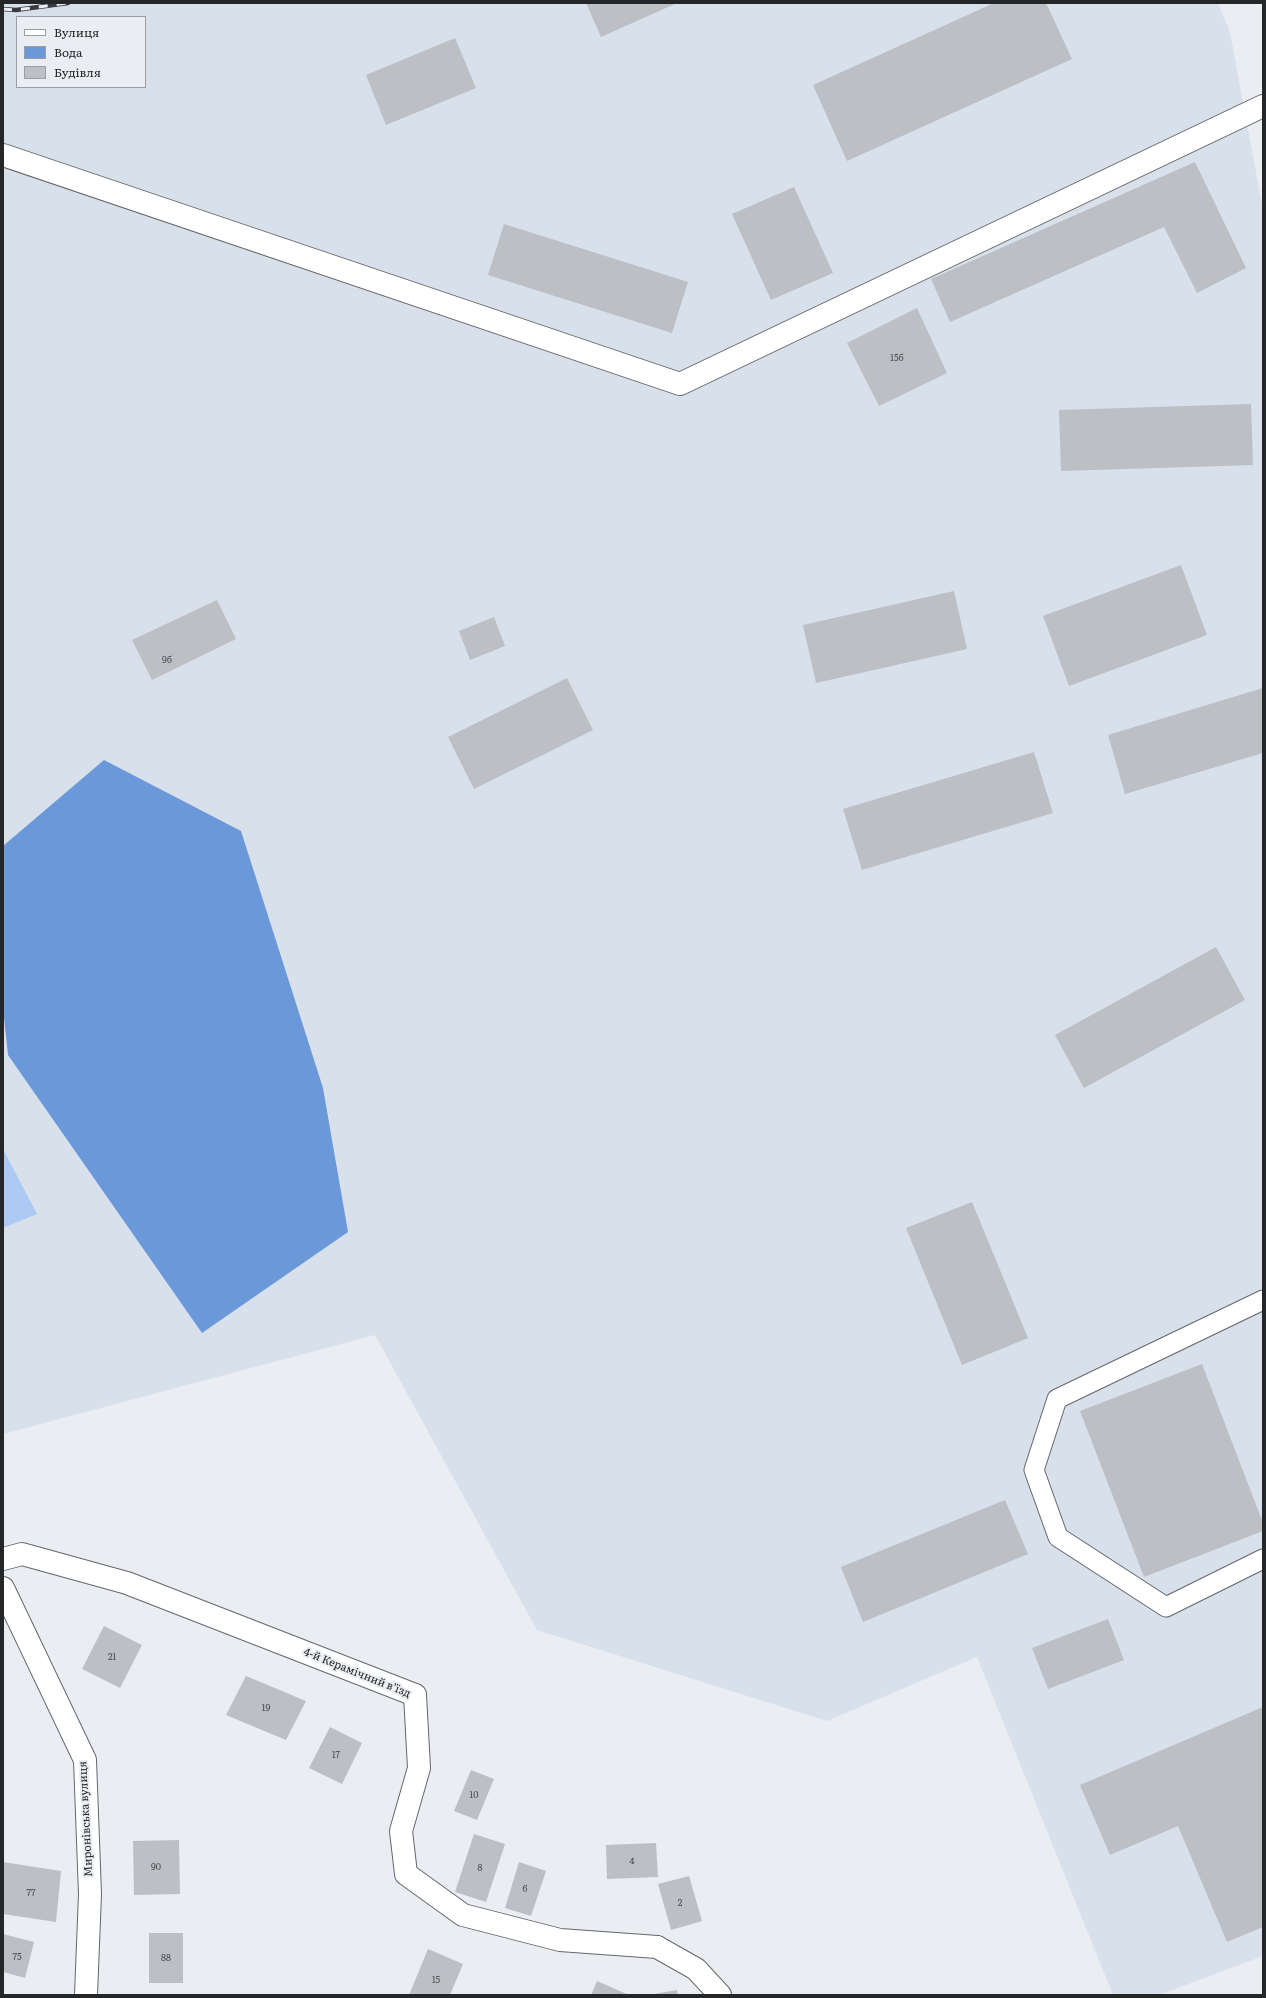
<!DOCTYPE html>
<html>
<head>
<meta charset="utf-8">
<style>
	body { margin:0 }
	#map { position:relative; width:1266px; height:1998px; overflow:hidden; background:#eaeef3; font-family:Literata,serif }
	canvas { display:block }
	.frame { position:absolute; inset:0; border:4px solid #242627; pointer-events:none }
	.legend { position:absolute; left:16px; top:16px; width:130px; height:72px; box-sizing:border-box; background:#eaeef3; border:1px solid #9b9ea1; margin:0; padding:5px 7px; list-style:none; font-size:12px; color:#242627 }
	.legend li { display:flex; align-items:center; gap:8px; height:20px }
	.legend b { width:20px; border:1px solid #9b9ea1 }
</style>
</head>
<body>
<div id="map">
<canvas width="1266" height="1998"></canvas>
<div class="frame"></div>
<ul class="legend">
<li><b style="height:5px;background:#fff"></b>Вулиця</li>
<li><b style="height:11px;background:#6b98d9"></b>Вода</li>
<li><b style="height:11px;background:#bcbfc4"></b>Будівля</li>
</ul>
</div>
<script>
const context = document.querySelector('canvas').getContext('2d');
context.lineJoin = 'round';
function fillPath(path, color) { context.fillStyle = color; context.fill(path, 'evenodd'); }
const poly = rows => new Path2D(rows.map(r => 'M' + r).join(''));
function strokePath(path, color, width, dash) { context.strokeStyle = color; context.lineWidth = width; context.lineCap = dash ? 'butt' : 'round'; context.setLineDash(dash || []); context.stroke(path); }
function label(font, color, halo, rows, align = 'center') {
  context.font = font + ' Literata,serif'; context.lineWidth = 4; context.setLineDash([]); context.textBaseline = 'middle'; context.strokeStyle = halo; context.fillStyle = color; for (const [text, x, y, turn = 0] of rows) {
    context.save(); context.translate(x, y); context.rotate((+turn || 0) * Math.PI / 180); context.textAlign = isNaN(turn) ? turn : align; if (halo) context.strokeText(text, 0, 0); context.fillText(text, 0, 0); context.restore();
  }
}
const built = poly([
	[3,3,1218,3,1230,32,1263,210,1263,1956,1159,1995,1113,1995,977,1657,827,1721,537,1630,375,1335,3,1434],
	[17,17,145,17,145,87,17,87]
]);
const green = poly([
	[3,1149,37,1214,3,1228]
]);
const water = poly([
	[104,760,241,831,323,1088,348,1232,202,1333,8,1055,3,1008,3,846]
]);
const building = poly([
	[586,3,677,3,601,37],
	[994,3,1046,3,1072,59,847,161,813,85],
	[455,38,476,88,386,125,366,75],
	[1195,162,1246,268,1197,293,1164,227,950,322,931,279],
	[794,187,833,273,771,300,732,214],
	[504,224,688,282,672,333,488,275],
	[917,308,947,373,879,406,847,343],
	[1251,404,1253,465,1061,471,1059,410],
	[1181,565,1207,635,1069,686,1043,616],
	[954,591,967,649,816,683,803,625],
	[217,600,236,639,152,680,132,640],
	[494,617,505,646,470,660,459,631],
	[567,678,593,730,474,789,448,737],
	[1263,688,1263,753,1125,794,1108,735],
	[1034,752,1053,813,862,870,843,809],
	[1216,947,1245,1000,1084,1088,1055,1035],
	[972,1202,1028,1338,962,1365,906,1228],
	[1202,1364,1263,1523,1263,1531,1144,1577,1080,1411],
	[1005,1500,1028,1554,863,1622,841,1567],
	[1108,1619,1124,1660,1048,1689,1032,1648],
	[104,1626,142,1645,120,1688,82,1669],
	[246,1676,306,1701,286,1740,226,1715],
	[1263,1707,1263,1927,1227,1942,1178,1826,1110,1855,1080,1785],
	[330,1727,362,1743,342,1784,309,1768],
	[471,1770,494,1779,477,1820,454,1811],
	[474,1834,505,1844,486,1902,455,1892],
	[179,1840,180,1894,134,1895,133,1841],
	[656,1843,658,1877,607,1879,606,1845],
	[3,1862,61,1871,56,1922,3,1914],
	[519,1862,546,1871,531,1916,505,1908],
	[689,1876,702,1921,671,1930,658,1884],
	[149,1933,183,1933,183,1983,149,1983],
	[3,1934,34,1942,25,1978,3,1972],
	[428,1949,463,1964,450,1995,409,1995],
	[597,1981,629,1995,591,1995],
	[677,1990,678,1995,654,1995,654,1994]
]);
const service = poly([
	[1263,1300,1057,1399,1034,1470,1058,1537,1166,1607,1263,1559]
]);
const pedestrian = poly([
	[415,1695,419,1768,401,1831,406,1874,463,1915,560,1940,657,1947]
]);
const minor = poly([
	[3,155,680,384,1263,106],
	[3,1559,22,1554,127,1583,415,1695],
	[3,1588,85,1760,90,1894,86,1995],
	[657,1947,696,1969,720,1995]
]);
const rail = poly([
	[3,9,16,10,68,3]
]);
const numberNames = [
	["15б",897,358],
	["9б",167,660],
	["21",112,1657],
	["19",266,1708],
	["17",336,1755],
	["10",474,1795],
	["4",632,1861],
	["90",156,1867],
	["8",480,1868],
	["6",525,1889],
	["77",31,1893],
	["2",680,1903],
	["75",17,1957],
	["88",166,1958],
	["15",436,1980]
];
const streetNames = [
	["4-й Керамічний в’їзд",357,1673,22],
	["Миронівська вулиця",86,1819,-93]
];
fillPath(built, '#d8e0eb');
fillPath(green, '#accaf3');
fillPath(water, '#6b98d9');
fillPath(building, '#bcbfc4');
strokePath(service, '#64676b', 21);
strokePath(pedestrian, '#64676b', 24);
strokePath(minor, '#64676b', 24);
strokePath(service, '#fff', 19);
strokePath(pedestrian, '#fff', 22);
strokePath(minor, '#fff', 22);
strokePath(rail, '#393b3d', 4.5);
strokePath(rail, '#eaeef3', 3, [9]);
label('9px', '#4a4c4e', null, numberNames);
label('11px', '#242627', '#eaeef3', streetNames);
</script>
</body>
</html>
